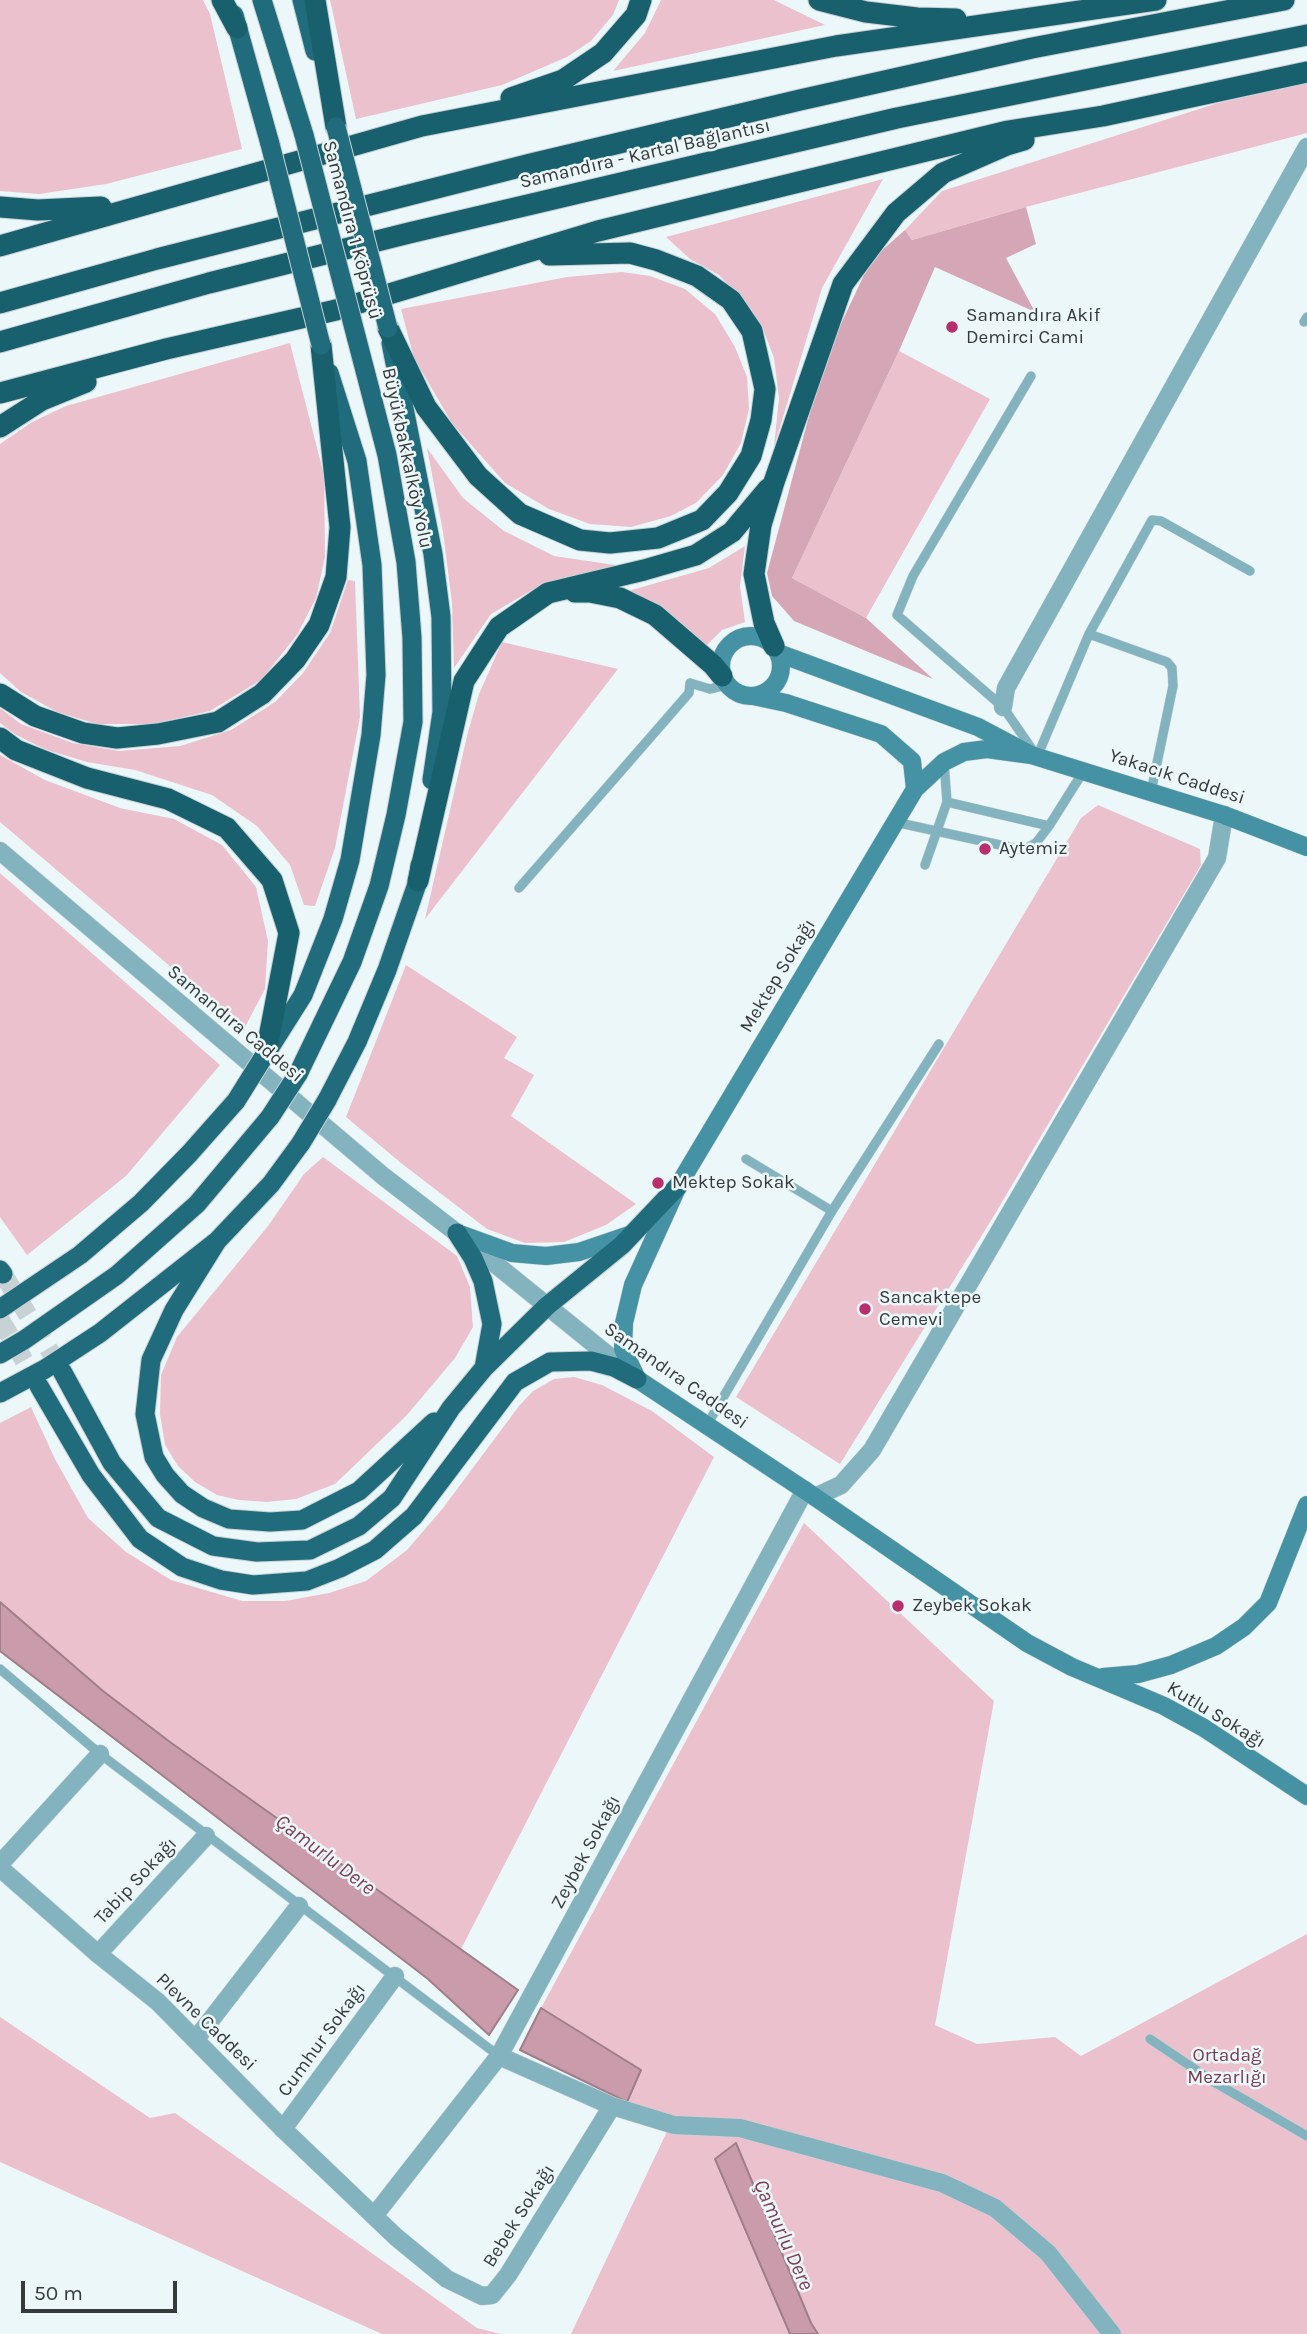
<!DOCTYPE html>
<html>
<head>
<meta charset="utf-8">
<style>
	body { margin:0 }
	#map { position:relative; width:1307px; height:2334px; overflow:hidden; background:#ecf7f9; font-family:Karla,sans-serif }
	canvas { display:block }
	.scale { position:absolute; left:21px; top:2281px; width:156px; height:32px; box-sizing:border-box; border:4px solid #363a3b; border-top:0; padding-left:9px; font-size:21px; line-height:24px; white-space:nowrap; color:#363a3b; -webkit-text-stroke:5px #ecf7f9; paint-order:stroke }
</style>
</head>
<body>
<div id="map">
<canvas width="1307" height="2334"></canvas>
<div class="scale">50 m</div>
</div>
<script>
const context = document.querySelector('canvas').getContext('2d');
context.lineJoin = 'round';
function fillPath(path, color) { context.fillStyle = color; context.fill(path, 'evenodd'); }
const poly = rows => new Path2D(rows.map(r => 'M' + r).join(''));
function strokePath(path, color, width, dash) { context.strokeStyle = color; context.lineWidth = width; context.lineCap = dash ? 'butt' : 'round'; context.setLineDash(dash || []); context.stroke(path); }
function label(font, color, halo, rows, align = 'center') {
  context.font = font + ' Karla,sans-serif'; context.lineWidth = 5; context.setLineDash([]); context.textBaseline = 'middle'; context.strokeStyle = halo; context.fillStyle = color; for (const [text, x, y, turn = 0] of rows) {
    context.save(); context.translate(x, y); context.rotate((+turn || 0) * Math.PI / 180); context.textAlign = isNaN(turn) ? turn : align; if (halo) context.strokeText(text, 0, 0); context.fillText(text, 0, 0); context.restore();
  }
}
const green = poly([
	[0,0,203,0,210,14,242,149,106,184,39,194,0,191],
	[330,0,619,0,613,15,591,41,567,57,502,85,356,119],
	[661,0,774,0,825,25,613,71,645,33],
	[1307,83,1307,133,1026,207,912,240,905,230,942,191,1218,103],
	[883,179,822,288,774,447,779,398,774,358,763,329,745,302,719,275,690,259,666,237],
	[622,272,650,276,685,289,715,314,735,347,747,377,749,409,741,443,723,475,696,503,671,516,631,527,590,524,549,509,505,483,452,423,414,358,401,309,567,277],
	[290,343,324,475,325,557,316,598,297,635,261,680,210,711,153,724,97,724,57,712,21,692,0,673,0,444,32,422,66,406],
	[899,351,990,399,866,618,792,578],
	[427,448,463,498,504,531,554,556,622,566,546,582,491,614,454,668,452,603,443,532],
	[745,546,740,586,745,622,722,630,703,649,628,591,709,568],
	[348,580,355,581,360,717,335,848,315,906,304,905,290,865,257,826,212,795,135,770,87,762,47,750,16,735,0,723,0,708,21,724,73,743,119,751,180,746,231,730,275,702,303,673,330,633],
	[502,642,618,669,425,919,468,732,479,694],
	[0,755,45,780,120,808,174,819,222,845,256,887,268,941,265,989,244,1029,0,822],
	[1098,805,1200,849,1201,865,995,1214,840,1464,736,1397,1081,818],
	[0,873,220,1065,126,1176,27,1255,0,1217],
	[406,965,517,1037,504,1058,534,1075,511,1116,636,1204,606,1225,564,1242,525,1243,487,1229,401,1163,346,1117],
	[323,1157,457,1256,470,1287,473,1327,455,1358,407,1415,335,1484,296,1499,267,1502,239,1500,217,1495,195,1482,178,1466,165,1445,160,1414,161,1375,177,1337,268,1226,304,1174],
	[574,1377,602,1385,652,1411,714,1457,461,1949,170,1742,103,1691,0,1602,0,1423,31,1407,55,1459,88,1518,126,1552,171,1580,242,1601,285,1601,329,1593,366,1581,407,1550,443,1508,519,1406,533,1391,554,1379],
	[804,1523,994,1701,935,2025,977,2044,1055,2037,1081,2056,1307,1934,1307,2334,818,2334,811,2323,736,2144,715,2159,790,2334,571,2334,671,2123,627,2102,641,2070,541,2008],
	[0,2017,150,2118,175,2113,477,2328,501,2334,382,2334,0,2162]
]);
const forest = poly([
	[1026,207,1036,244,1006,258,1035,312,935,267,899,351,792,578,866,618,933,679,794,621,772,596,767,573,824,360,871,260,905,230,912,240]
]);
const water = poly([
	[0,1602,103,1691,170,1742,518,1990,489,2035,428,1979,0,1651,0,1602],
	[541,2008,641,2070,627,2102,520,2050,541,2008],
	[736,2143,811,2323,818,2334,790,2334,715,2159,736,2143]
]);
const trunkTunnel = poly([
	[3,1274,62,1371],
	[0,1319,39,1386]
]);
const service = poly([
	[1304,322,1307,317],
	[1031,376,913,576,897,615,1003,707,1034,752],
	[1089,634,1167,662,1172,668,1173,686,1151,792],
	[1037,757,1089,634,1152,520,1161,521,1250,571],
	[944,762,947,802,1049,826,1083,772],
	[895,822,1023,850,1036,843,1049,826],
	[925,865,947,802],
	[519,888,689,693,690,683,710,689,727,685],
	[746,1159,832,1211],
	[707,1425,832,1211,939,1044],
	[0,1669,100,1754,499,2056],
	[1150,2039,1214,2082,1307,2136]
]);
const minor = poly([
	[1003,707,1006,688,1307,147],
	[815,1497,841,1485,872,1450,1217,858,1224,815],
	[0,1864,100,1754],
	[98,1954,206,1836],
	[196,2039,299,1906],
	[499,2056,612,2106,674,2125,740,2128,942,2183,995,2208,1048,2253,1112,2334],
	[612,2106,508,2275,492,2295,482,2296,447,2279,396,2237,374,2216,499,2056,805,1490],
	[283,2129,395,1976]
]);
const tertiary = poly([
	[0,851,383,1176,457,1233,625,1369],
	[0,1868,98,1954,158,2002,283,2129,374,2216]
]);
const secondary = poly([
	'721 666a30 30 0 1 1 60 0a30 30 0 1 1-60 0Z',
	[778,653,978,727,1031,755,1224,815,1307,847],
	[753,696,786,703,881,734,912,761,915,789],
	[1031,755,987,749,964,752,944,762,915,789,678,1186,633,1285,624,1323,623,1349,637,1379,815,1497,1027,1643,1072,1667,1164,1706,1204,1728,1307,1796],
	[457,1233,512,1253,546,1256,579,1252,632,1234],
	[1103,1677,1138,1674,1171,1665,1216,1646,1244,1627,1268,1603,1307,1505]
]);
const trunk = poly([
	[262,0,304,135],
	[302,0,315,51],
	[234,15,270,144],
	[391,343,433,554,441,617,442,712,432,780],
	[267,1052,303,995,333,919,350,860,371,735,376,675,372,565,357,461,329,373],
	[298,1074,352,962,379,886,396,815,413,722,412,638,406,562,387,455,356,336],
	[327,1100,357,1042,387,970,418,881,420,865],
	[457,1233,473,1258,483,1281,492,1324,484,1368],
	[217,1241,174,1310,151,1360,145,1414,154,1457,165,1475,182,1494,203,1508,229,1519,270,1522,302,1520,359,1491,434,1422],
	[0,1270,3,1274],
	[0,1309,80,1255,141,1203,189,1154,236,1101],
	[0,1354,24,1340,117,1275,197,1204,270,1117],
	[62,1371,112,1463,158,1518,213,1546,257,1552,310,1550,359,1526,392,1498,451,1408,484,1368,547,1306,622,1245,678,1186],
	[39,1386,91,1475,140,1539,182,1567,221,1580,253,1585,307,1581,340,1568,375,1550,414,1516,515,1382,550,1362,591,1361,614,1367,637,1379],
	[0,1393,45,1369,100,1333,217,1241,271,1184,301,1143]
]);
const motorway = poly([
	[222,0,237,28],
	[315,0,336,127],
	[819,0,866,12,917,18,956,19],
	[511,98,563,80,603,53,636,15,641,0],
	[0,207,38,210,101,207],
	[0,246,422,126,836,46,1156,0],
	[0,303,157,259,531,164,800,100,1032,48,1284,0],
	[388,328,426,407,478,476,520,514,580,540,610,543,658,538,702,520,728,493,751,456,761,420,765,389,752,331,731,300,697,276,656,260,630,253,549,255],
	[0,342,209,283,409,233,897,118,1307,35],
	[0,393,166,349,336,310,598,231,1008,131,1103,116,1307,72],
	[0,427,42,400,86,382],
	[575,592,590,592,620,598,655,615,713,665,722,676],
	[774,646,764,623,754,574,761,525,774,482,843,284,896,213,943,173,1007,145,1024,140],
	[0,694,35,716,83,733,117,738,158,734,218,722,262,694,295,660,319,625,336,577,340,527,321,345],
	[0,738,16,750,87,778,168,799,227,828,272,880,289,933,266,1053],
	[418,881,464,681,499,627,548,593,644,570,696,555,732,532,768,489]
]);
const trunkBridge = poly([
	[336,127,388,328],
	[304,135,356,336],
	[270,144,321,345],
	[236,1101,266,1053],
	[270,1117,298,1074],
	[301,1143,327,1100]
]);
const markers = [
	[952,327,7,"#b72f6d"],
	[985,849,7,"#b72f6d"],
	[658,1183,7,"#b72f6d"],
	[865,1309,7,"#b72f6d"],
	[898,1606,7,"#b72f6d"]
];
const streetNames = [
	["Samandıra - Kartal Bağlantısı",645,154,-13],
	["Samandıra 1 Köprüsü",352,230,75],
	["Büyükbakkalköy Yolu",407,458,78],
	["Yakacık Caddesi",1177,777,18],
	["Mektep Sokağı",778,976,-59],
	["Samandıra Caddesi",235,1024,40],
	["Samandıra Caddesi",676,1376,35],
	["Kutlu Sokağı",1216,1715,31],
	["Zeybek Sokağı",586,1852,-62],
	["Tabip Sokağı",136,1881,-47],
	["Plevne Caddesi",206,2022,44],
	["Cumhur Sokağı",322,2040,-54],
	["Bebek Sokağı",519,2216,-58]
];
const poiNames = [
	["Samandıra Akif",966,316],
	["Demirci Cami",966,338],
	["Aytemiz",999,849],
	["Mektep Sokak",672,1183],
	["Sancaktepe",879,1298],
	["Cemevi",879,1320],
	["Zeybek Sokak",912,1606]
];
const parkNames = [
	["Ortadağ",1227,2056],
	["Mezarlığı",1227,2078]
];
const waterNames = [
	["Çamurlu Dere",325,1855,37],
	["Çamurlu Dere",783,2235,66]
];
fillPath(green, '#ecc1ce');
fillPath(forest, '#d5a7b6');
fillPath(water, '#ca9cab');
strokePath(water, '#9e7f89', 2);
strokePath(trunkTunnel, '#c8d1d3', 19, [19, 10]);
strokePath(service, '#c8d1d3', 10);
strokePath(minor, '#c8d1d3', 19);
strokePath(tertiary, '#c8d1d3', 19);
strokePath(secondary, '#c8d1d3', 19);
strokePath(trunk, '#c8d1d3', 21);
strokePath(motorway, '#c8d1d3', 23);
strokePath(service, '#83b3bf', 9);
strokePath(minor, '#83b3bf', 18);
strokePath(tertiary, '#83b3bf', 18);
strokePath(secondary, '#4492a4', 18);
strokePath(trunk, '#206c7c', 19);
strokePath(motorway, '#19606f', 21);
strokePath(trunkBridge, '#c8d1d3', 21, []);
strokePath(trunkBridge, '#206c7c', 19);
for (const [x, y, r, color] of markers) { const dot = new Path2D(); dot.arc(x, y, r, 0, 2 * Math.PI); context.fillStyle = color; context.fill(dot); strokePath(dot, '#ecf7f9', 2.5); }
label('19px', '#363a3b', '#ecf7f9', streetNames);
label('19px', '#363a3b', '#ecf7f9', poiNames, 'left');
label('19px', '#773b52', '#ecf7f9', parkNames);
label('italic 21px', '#7c3f56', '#ecf7f9', waterNames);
</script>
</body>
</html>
